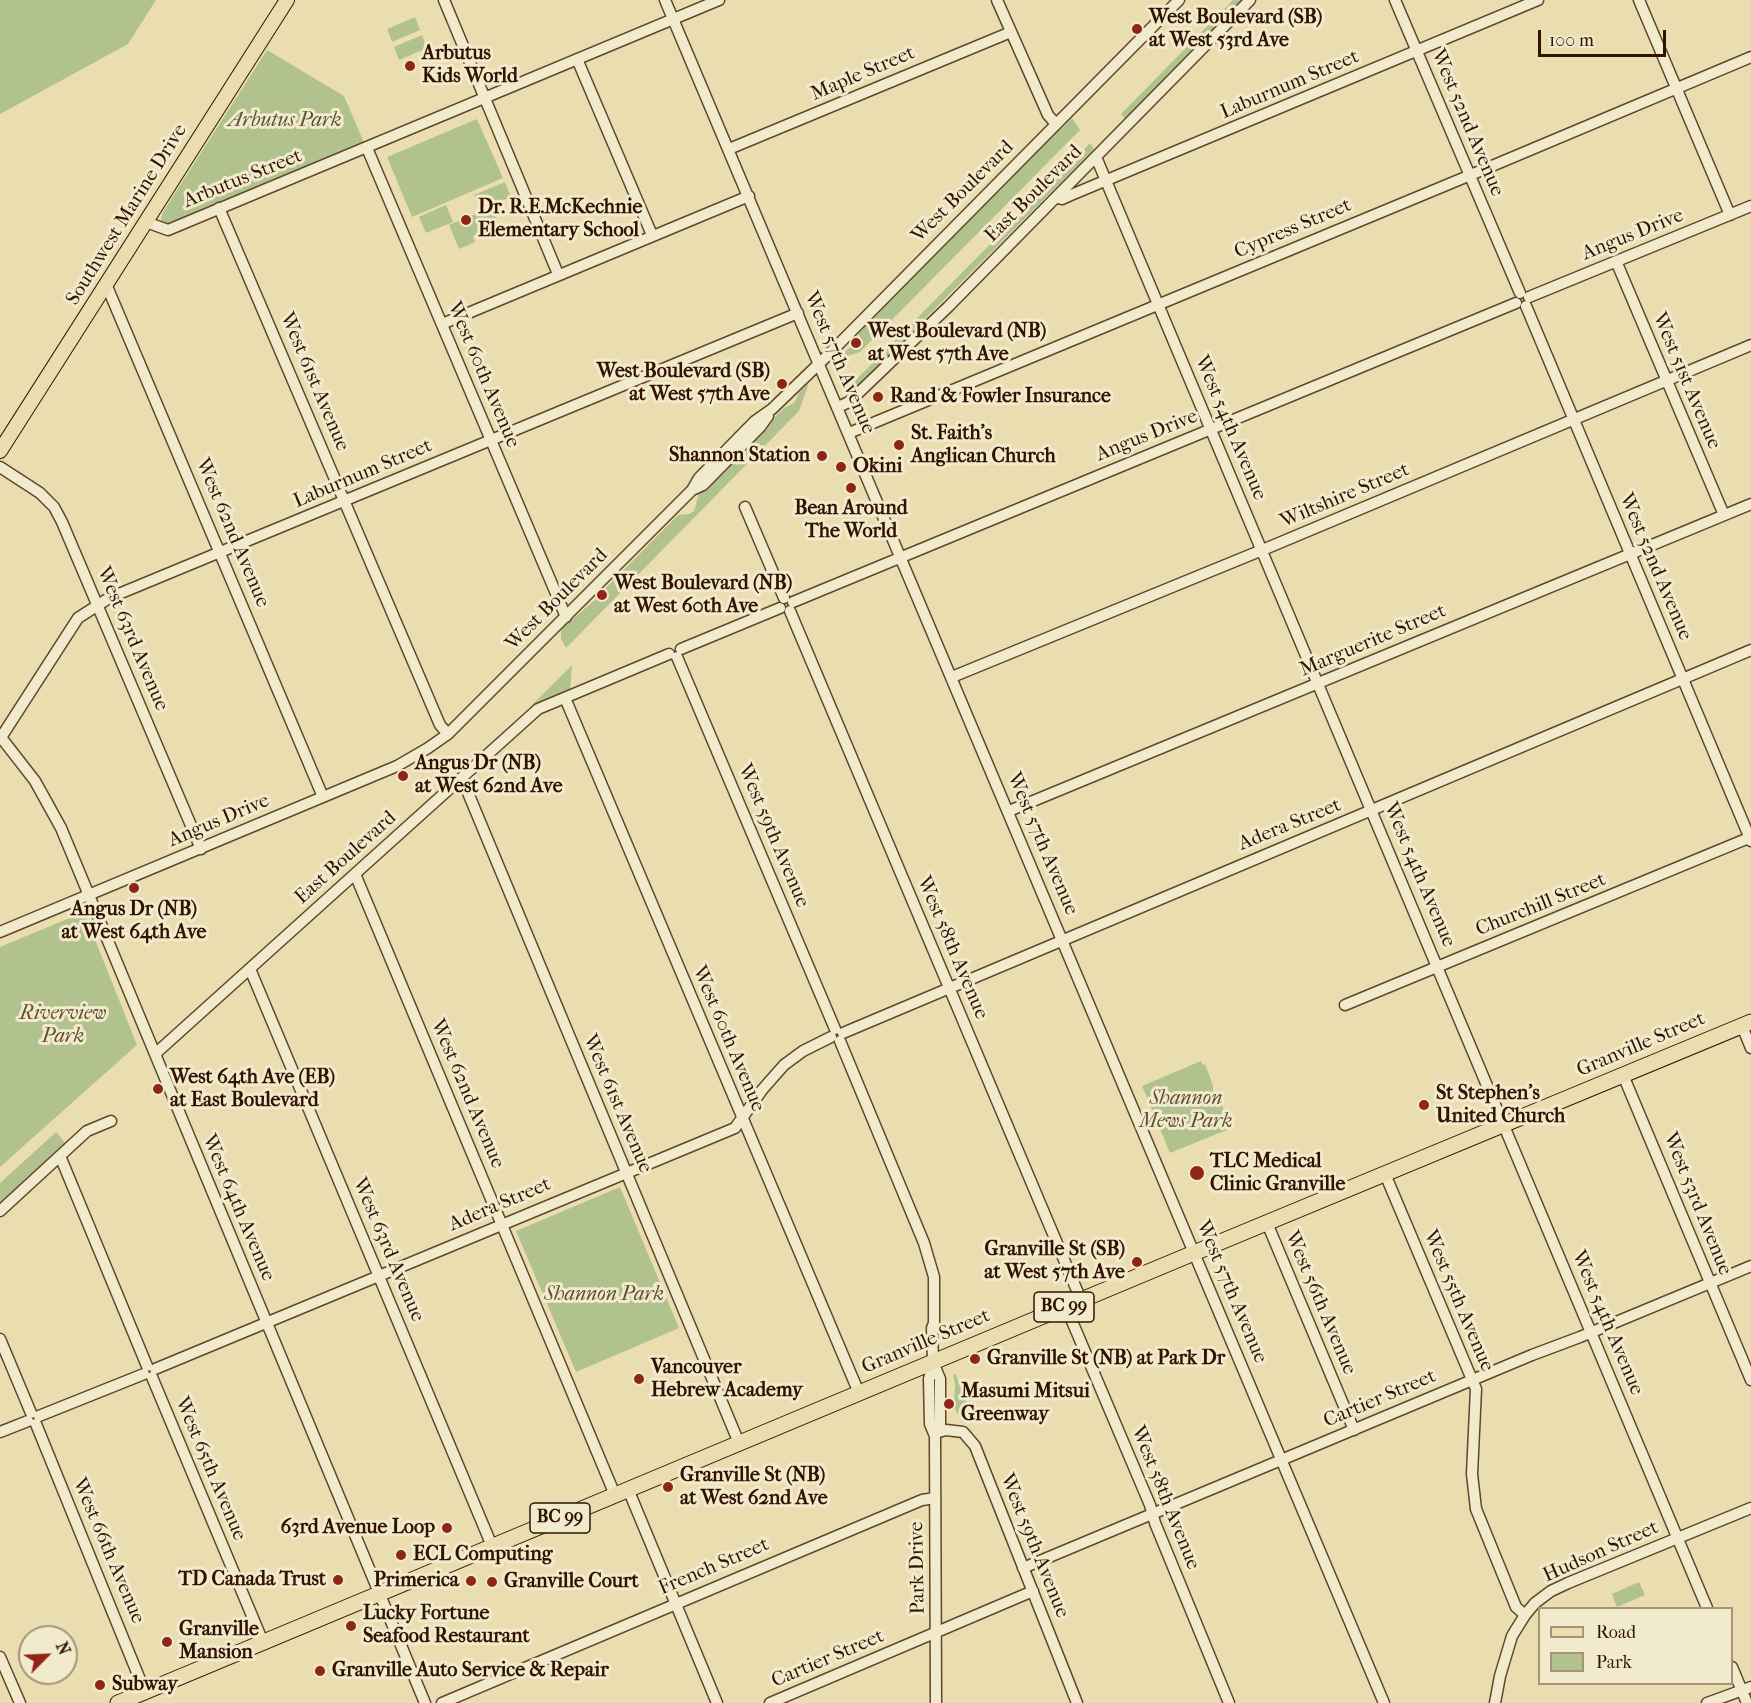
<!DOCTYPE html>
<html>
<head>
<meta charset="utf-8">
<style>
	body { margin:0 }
	#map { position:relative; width:1751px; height:1703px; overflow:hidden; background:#eadeb1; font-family:"IM FELL French Canon",serif }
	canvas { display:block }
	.legend { position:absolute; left:1538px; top:1607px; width:195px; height:78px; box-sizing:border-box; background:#f1eacc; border:2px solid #a4947a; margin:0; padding:8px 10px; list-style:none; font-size:18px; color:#311300 }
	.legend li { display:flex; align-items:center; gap:12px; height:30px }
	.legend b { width:30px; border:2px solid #a4947a }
	.north { position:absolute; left:18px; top:1625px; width:60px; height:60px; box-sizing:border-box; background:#f1eacc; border:2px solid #a4947a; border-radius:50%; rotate:66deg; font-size:16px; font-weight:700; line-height:24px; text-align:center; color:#311300 }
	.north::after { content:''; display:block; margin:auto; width:21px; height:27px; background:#8f2418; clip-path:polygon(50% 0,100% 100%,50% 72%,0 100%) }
	.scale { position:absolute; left:1538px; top:30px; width:128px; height:27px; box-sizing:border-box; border:3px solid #311300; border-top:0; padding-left:8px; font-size:18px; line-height:21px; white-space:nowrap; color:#311300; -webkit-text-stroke:4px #f1eacc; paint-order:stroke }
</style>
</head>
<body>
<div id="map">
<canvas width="1751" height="1703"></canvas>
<ul class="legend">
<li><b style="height:8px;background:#eadeb1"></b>Road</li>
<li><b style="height:16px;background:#b2c28f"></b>Park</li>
</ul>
<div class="north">N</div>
<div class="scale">100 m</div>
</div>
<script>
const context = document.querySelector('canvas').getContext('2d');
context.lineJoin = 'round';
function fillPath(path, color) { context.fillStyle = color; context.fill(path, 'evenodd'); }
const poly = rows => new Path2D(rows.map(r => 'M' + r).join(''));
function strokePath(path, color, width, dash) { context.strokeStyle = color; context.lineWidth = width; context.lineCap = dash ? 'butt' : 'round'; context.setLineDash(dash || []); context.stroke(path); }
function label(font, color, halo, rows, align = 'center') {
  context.font = font + ' "IM FELL French Canon",serif'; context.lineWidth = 6; context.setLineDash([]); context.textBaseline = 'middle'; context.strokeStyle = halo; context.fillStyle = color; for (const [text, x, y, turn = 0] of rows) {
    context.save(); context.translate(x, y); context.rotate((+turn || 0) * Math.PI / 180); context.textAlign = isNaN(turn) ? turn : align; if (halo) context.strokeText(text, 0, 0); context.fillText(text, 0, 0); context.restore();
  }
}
const green = poly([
	[0,0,156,0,128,44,0,114],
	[1233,0,1243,0,1125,119,1121,114],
	[415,17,420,30,392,42,387,29],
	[422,35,427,48,399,60,394,47],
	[267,50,344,96,365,145,170,225,164,225,161,220,163,212],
	[1072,118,1080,130,860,352,838,359,860,337,858,334,1040,149,1057,129,1062,128],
	[477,119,503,178,412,217,387,157],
	[1090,143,1094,149,853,391,849,387],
	[505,182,511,197,480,210,474,195],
	[446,205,453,222,426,233,419,217],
	[492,207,499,225,473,236,475,242,459,249,449,225],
	[809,383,799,411,566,648,561,639,561,629,596,599,598,601,605,594,603,591,678,515,689,514,694,511,699,493,784,408,794,403,799,393],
	[572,665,570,691,532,709,530,707],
	[84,912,137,1045,0,1167,0,947],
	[1201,1061,1203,1065,1205,1064,1213,1085,1213,1096,1221,1103,1229,1122,1227,1124,1229,1129,1170,1153,1142,1086],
	[56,1132,66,1144,0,1203,0,1183],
	[620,1187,679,1328,576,1372,516,1231],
	[953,1374,956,1375,972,1415,962,1422,954,1407,955,1383],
	[1639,1582,1645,1595,1617,1607,1612,1594]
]);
const minor = poly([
	[444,0,558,274],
	[665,0,1384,1703],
	[997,0,1048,115,1056,124],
	[1395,0,1520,293],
	[1639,0,1730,215],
	[577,59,652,235],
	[367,148,566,617],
	[729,149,1011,32],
	[1096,157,1707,1608],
	[1056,197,1062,199,1071,195,1538,0],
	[219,208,440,725,448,734],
	[146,222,168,230,719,0],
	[1616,261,1724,515],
	[106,284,323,797],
	[1529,297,1751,206],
	[1526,306,1751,841],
	[442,324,749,196],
	[838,407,849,402,948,307,1250,0],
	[849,433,1461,179,1751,57],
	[0,467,40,493,54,507,62,522,201,849],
	[692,490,703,485,760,427,768,416],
	[745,507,784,598],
	[793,602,1516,303],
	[790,611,1081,1300],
	[681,649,780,608],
	[677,657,835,1029],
	[952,677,1272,546,1751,345],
	[565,698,859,1393],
	[0,736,35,781,61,828,425,1703],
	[0,739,78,618,109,598,798,313],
	[459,781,466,788,739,1443],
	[1009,811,1751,504],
	[355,874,615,1495],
	[0,932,397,766,428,748,448,734,692,490,699,478,755,421,772,409,829,354,1179,0],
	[250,969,492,1546],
	[1345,1005,1751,837],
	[1742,1026,1751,1048],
	[843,1033,1751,650],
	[840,1041,924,1243,934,1277,934,1323,932,1328,933,1362,929,1379,930,1424,935,1436,936,1703],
	[155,1054,538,709,669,654],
	[1623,1075,1751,1380],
	[60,1156,147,1366],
	[1385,1174,1476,1389,1472,1474,1476,1509,1516,1607,1525,1615],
	[0,1211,87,1131,111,1121],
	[1267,1223,1354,1430],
	[1066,1307,1150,1505,1155,1523,1229,1703],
	[0,1339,31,1413],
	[933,1362,940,1379,940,1425,935,1433],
	[155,1369,735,1128,762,1090,784,1065,803,1051,831,1037],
	[152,1377,263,1642],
	[39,1416,144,1374],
	[36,1424,145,1692],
	[0,1432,28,1421],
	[935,1433,946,1430,963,1432,975,1446,1077,1703],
	[628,1489,717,1703],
	[1023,1568,1532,1355,1580,1337,1751,1266],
	[0,1657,20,1703],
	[1732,1667,1747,1703],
	[442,1703,922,1500,935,1498],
	[770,1703,1033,1591],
	[1495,1703,1500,1676,1512,1636,1525,1615,1535,1603,1551,1591,1568,1583,1751,1508],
	[1707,1703,1751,1687]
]);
const major = poly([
	[0,451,287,0]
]);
const highway = poly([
	[118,1703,1177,1260,1751,1022]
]);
const markers = [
	[1137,29,6,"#8f2418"],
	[410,66,6,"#8f2418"],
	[466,220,6,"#8f2418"],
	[856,343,6,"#8f2418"],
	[782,384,6,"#8f2418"],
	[878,397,6,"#8f2418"],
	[899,445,6,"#8f2418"],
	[822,456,6,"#8f2418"],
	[841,467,6,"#8f2418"],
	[851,488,6,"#8f2418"],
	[602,595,6,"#8f2418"],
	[403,776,6,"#8f2418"],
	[134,888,6,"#8f2418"],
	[158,1089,6,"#8f2418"],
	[1424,1105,6,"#8f2418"],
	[1197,1173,8,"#8f2418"],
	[1137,1262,6,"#8f2418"],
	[975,1359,6,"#8f2418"],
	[639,1379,6,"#8f2418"],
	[949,1404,6,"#8f2418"],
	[668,1487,6,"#8f2418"],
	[447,1528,6,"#8f2418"],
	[401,1555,6,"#8f2418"],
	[338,1580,6,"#8f2418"],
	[471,1581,6,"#8f2418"],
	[492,1582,6,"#8f2418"],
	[351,1626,6,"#8f2418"],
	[167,1642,6,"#8f2418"],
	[320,1671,6,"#8f2418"],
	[100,1685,6,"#8f2418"]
];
const shields = [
	[1064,1307,60],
	[560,1518,60]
];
const shieldNames = [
	["BC 99",1064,1307],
	["BC 99",560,1518]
];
const poiNames = [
	["West Boulevard (SB)",1149,18],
	["at West 53rd Ave",1149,41],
	["Arbutus",422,54],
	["Kids World",422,77],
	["Dr. R.E.McKechnie",478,208],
	["Elementary School",478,231],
	["West Boulevard (NB)",868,332],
	["at West 57th Ave",868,355],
	["West Boulevard (SB)",770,372,"right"],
	["at West 57th Ave",770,395,"right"],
	["Rand & Fowler Insurance",890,397],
	["St. Faith's",911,434],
	["Anglican Church",911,457],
	["Shannon Station",810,456,"right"],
	["Okini",853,467],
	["Bean Around",851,509,"center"],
	["The World",851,532,"center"],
	["West Boulevard (NB)",614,584],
	["at West 60th Ave",614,607],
	["Angus Dr (NB)",415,764],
	["at West 62nd Ave",415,787],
	["Angus Dr (NB)",134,910,"center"],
	["at West 64th Ave",134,933,"center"],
	["West 64th Ave (EB)",170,1078],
	["at East Boulevard",170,1101],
	["St Stephen's",1436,1094],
	["United Church",1436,1117],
	["TLC Medical",1210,1162],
	["Clinic Granville",1210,1185],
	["Granville St (SB)",1125,1250,"right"],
	["at West 57th Ave",1125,1273,"right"],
	["Granville St (NB) at Park Dr",987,1359],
	["Vancouver",651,1368],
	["Hebrew Academy",651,1391],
	["Masumi Mitsui",961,1392],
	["Greenway",961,1415],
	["Granville St (NB)",680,1476],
	["at West 62nd Ave",680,1499],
	["63rd Avenue Loop",435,1528,"right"],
	["ECL Computing",413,1555],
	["TD Canada Trust",326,1580,"right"],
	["Primerica",459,1581,"right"],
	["Granville Court",504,1582],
	["Lucky Fortune",363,1614],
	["Seafood Restaurant",363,1637],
	["Granville",179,1630],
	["Mansion",179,1653],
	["Granville Auto Service & Repair",332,1671],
	["Subway",112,1685]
];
const streetNames = [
	["Maple Street",863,74,-23],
	["Laburnum Street",1290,85,-23],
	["West 52nd Avenue",1467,123,67],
	["Arbutus Street",243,179,-22],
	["West Boulevard",963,192,-45],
	["East Boulevard",1034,194,-45],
	["Southwest Marine Drive",127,215,-58],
	["Cypress Street",1293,229,-23],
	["Angus Drive",1633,235,-22],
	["West 57th Avenue",839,363,67],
	["West 60th Avenue",483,375,67],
	["West 51st Avenue",1686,381,67],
	["West 61st Avenue",314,382,67],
	["West 54th Avenue",1230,428,67],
	["Angus Drive",1147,436,-22],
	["Laburnum Street",363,474,-23],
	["Wiltshire Street",1345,496,-23],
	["West 62nd Avenue",232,533,67],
	["West 52nd Avenue",1655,567,67],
	["West Boulevard",557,600,-45],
	["West 63rd Avenue",132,639,67],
	["Marguerite Street",1373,641,-23],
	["Angus Drive",219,821,-23],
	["Adera Street",1290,825,-22],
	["West 59th Avenue",773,836,67],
	["West 57th Avenue",1042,844,67],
	["East Boulevard",346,858,-42],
	["West 54th Avenue",1419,875,67],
	["Churchill Street",1541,905,-22],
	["West 58th Avenue",952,948,67],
	["West 60th Avenue",728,1039,67],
	["Granville Street",1641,1045,-23],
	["West 62nd Avenue",467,1094,67],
	["West 61st Avenue",617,1104,67],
	["West 53rd Avenue",1697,1204,68],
	["Adera Street",500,1205,-23],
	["West 64th Avenue",238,1208,67],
	["West 63rd Avenue",388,1250,67],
	["West 57th Avenue",1231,1292,67],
	["West 55th Avenue",1458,1301,67],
	["West 56th Avenue",1320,1303,67],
	["West 54th Avenue",1607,1323,67],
	["Granville Street",926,1342,-23],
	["Cartier Street",1380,1399,-23],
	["West 65th Avenue",210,1469,67],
	["West 58th Avenue",1165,1498,68],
	["West 59th Avenue",1034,1546,68],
	["West 66th Avenue",108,1551,67],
	["Hudson Street",1601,1552,-24],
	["French Street",714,1567,-23],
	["Park Drive",918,1568,-91],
	["Cartier Street",828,1659,-23]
];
const parkNames = [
	["Arbutus Park",285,121],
	["Riverview",63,1014],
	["Park",63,1037],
	["Shannon",1186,1099],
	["Mews Park",1186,1122],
	["Shannon Park",604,1295]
];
fillPath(green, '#b2c28f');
strokePath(minor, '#5f462c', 13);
strokePath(major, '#311300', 16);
strokePath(highway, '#311300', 17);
strokePath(minor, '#f1eacc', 10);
strokePath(major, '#eadeb1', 14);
strokePath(highway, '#eadeb1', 15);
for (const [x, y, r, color] of markers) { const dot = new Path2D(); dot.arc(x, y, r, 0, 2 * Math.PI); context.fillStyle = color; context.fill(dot); strokePath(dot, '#f1eacc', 2); }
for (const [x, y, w] of shields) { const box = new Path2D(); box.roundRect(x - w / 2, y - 15, w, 30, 4.5); context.fillStyle = '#f1eacc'; context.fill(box); strokePath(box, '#311300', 1.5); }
label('bold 18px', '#311300', null, shieldNames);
label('bold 20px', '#311300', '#f1eacc', poiNames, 'left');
label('20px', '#311300', '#f1eacc', streetNames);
label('italic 20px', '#5e5032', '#f1eacc', parkNames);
</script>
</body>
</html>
